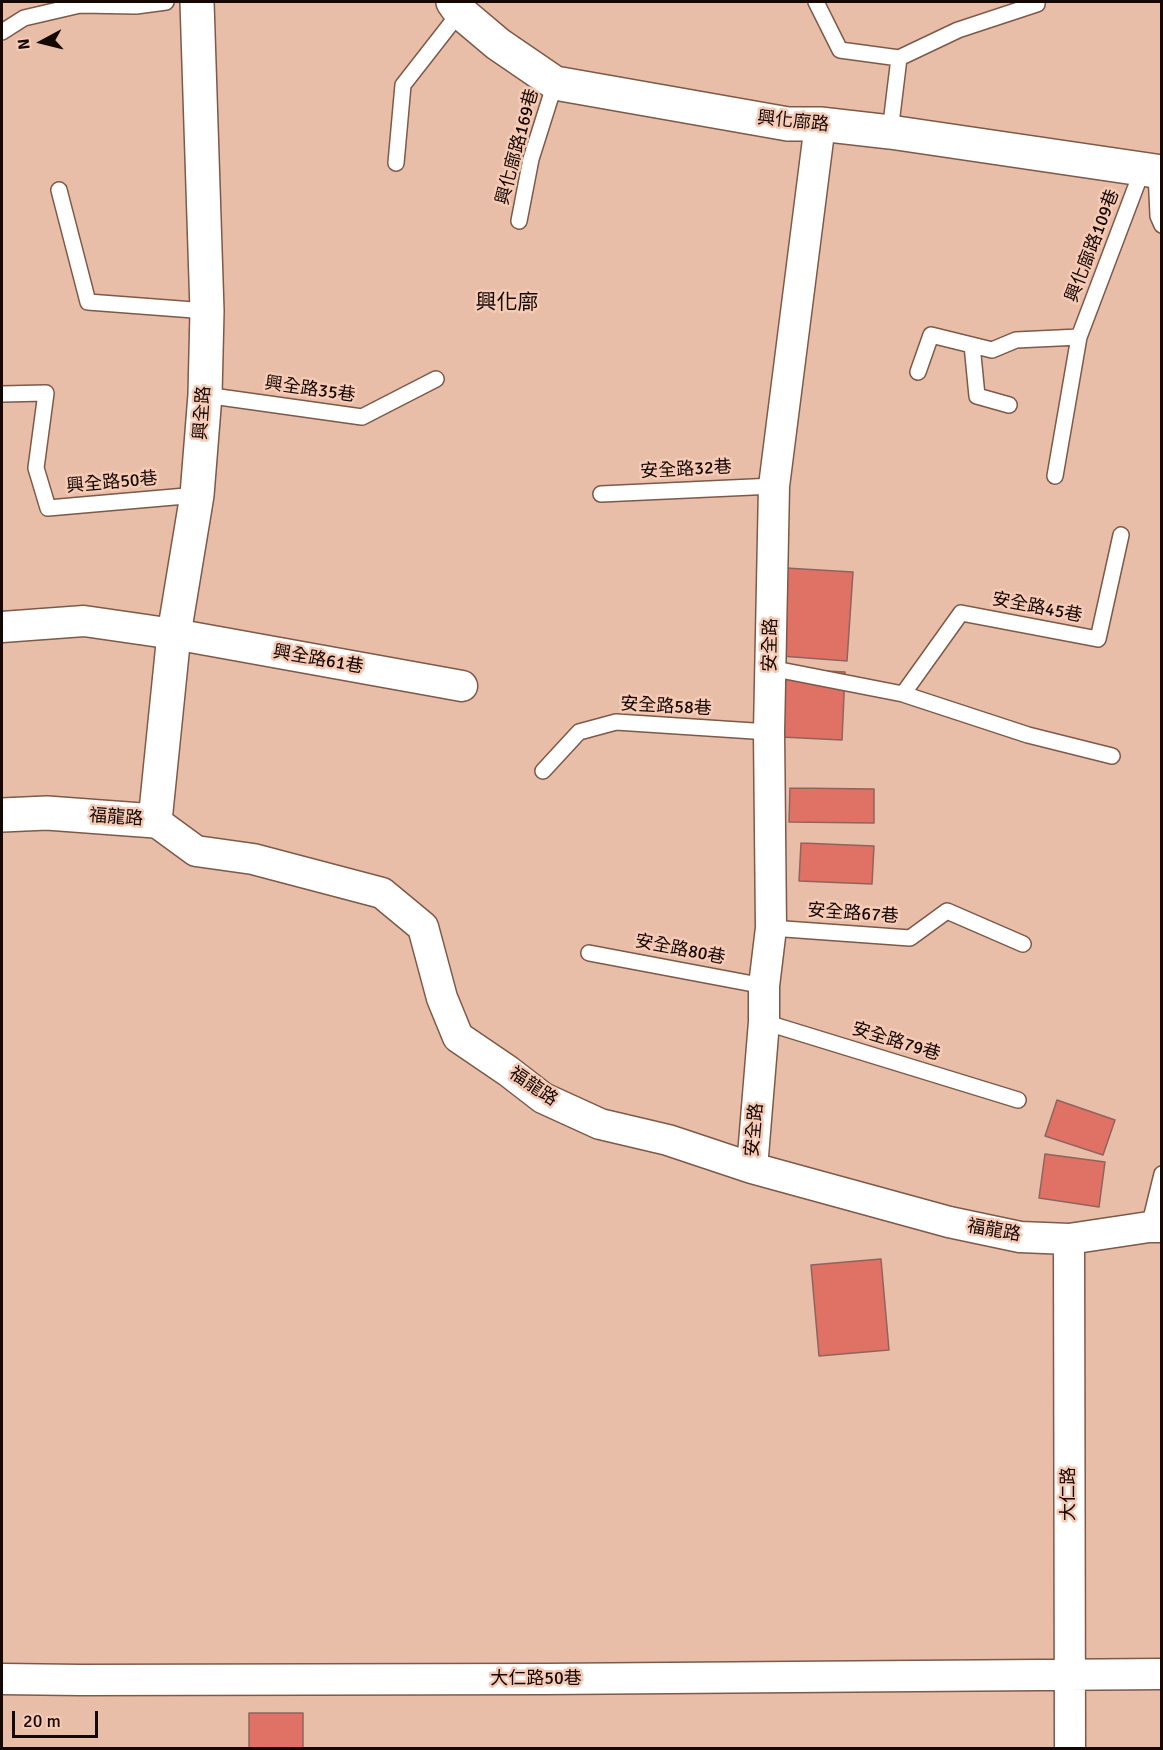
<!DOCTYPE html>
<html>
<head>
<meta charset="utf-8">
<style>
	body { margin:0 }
	#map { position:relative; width:1163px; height:1750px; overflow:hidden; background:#e8bea9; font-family:Signika,sans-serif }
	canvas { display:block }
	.frame { position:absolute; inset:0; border:3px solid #150803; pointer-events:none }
	.north { position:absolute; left:12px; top:12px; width:60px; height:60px; -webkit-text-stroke:4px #f6cbb6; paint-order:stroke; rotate:263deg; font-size:16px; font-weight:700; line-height:24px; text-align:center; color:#150803 }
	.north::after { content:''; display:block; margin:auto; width:21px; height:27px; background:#150803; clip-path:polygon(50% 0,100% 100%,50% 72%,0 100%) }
	.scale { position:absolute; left:12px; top:1711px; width:86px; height:27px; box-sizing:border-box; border:3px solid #150803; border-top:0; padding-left:8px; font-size:18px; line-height:21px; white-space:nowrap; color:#150803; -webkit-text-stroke:4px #f6cbb6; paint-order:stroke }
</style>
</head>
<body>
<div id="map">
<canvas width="1163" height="1750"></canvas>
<div class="frame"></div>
<div class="north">N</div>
<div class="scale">20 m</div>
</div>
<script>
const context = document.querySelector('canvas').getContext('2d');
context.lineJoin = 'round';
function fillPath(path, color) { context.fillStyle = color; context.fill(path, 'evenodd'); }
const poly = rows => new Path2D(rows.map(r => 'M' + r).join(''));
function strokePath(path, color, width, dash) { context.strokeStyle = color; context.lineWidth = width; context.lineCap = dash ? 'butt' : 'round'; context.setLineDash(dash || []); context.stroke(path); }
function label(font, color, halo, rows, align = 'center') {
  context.font = font + ' Signika,"Noto Sans TC",sans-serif'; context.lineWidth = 5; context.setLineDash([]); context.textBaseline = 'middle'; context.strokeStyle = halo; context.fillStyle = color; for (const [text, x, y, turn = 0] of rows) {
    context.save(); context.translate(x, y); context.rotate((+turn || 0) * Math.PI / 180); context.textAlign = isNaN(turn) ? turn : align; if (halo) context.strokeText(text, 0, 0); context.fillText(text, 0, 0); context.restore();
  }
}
const building = poly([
	[786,568,853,572,847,661,781,656,786,568],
	[785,669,845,672,842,740,781,737,785,669],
	[790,788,874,789,874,823,789,822,790,788],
	[801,843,874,846,872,884,799,881,801,843],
	[1057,1100,1115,1120,1103,1155,1045,1136,1057,1100],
	[1045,1154,1105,1162,1099,1207,1039,1198,1045,1154],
	[881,1259,889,1350,819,1356,811,1265,881,1259],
	[249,1713,303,1713,303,1748,249,1748,249,1713]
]);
const service = poly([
	[816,2,840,50,899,58],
	[2,32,24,18,80,5,136,6,166,2],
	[890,132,899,58,958,30,1037,4,1037,2],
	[396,163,403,85,460,12],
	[1156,171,1158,216,1162,225],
	[59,190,88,302,207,311],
	[519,221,531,159,555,83],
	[972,345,977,396,1009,405],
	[918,372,931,335,992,350,1016,340,1079,337],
	[2,394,46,393,36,468,48,508,197,495],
	[205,395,362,417,436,379],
	[1055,476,1079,337,1143,168],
	[601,494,774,486],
	[770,668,903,694,1028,735,1112,756],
	[903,694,961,613,1098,639,1121,535],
	[543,771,579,732,616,722,769,732],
	[771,928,910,938,947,911,1023,944],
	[589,953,764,986],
	[764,1022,1018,1100],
	[1149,1227,1162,1174]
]);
const minor = poly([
	[2,627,84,621,174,634,462,686],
	[155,821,196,851,253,859,382,893,423,927,442,998,458,1037,508,1071,543,1098,600,1124,668,1140,752,1168,949,1222,1020,1237,1069,1239,1149,1227,1162,1227],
	[752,1168,764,1022,764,986,771,928,769,732,774,486,820,124],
	[1069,1239,1070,1748],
	[2,1679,81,1680,547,1679,1162,1674]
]);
const tertiary = poly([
	[453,2,460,12,498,44,555,83,788,124,820,124,890,132,1162,172],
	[2,815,47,813,155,821,174,634,197,495,205,395,207,311,197,2]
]);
const streetNames = [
	["興化廍路",793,122,6],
	["興化廍路169巷",518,147,-75],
	["興化廍路109巷",1093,246,-69],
	["興全路35巷",310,390,8],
	["興全路",203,413,-86],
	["安全路32巷",686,470,-3],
	["興全路50巷",112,483,-5],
	["安全路45巷",1037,608,11],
	["安全路",771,645,-89],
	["興全路61巷",318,660,10],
	["安全路58巷",666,707,3],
	["福龍路",116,818,4],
	["安全路67巷",853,914,4],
	["安全路80巷",680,950,11],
	["安全路79巷",896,1042,17],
	["福龍路",533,1087,34],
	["安全路",755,1130,-85],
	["福龍路",994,1231,10],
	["大仁路",1069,1494,-90],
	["大仁路50巷",536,1679]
];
const quarterNames = [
	["興化廍",507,303]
];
fillPath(building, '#df7165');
strokePath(building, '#8f645f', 1.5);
strokePath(service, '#7e5947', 18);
strokePath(minor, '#7e5947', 33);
strokePath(tertiary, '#7e5947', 36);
strokePath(service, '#fff', 15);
strokePath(minor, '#fff', 30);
strokePath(tertiary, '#fff', 33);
label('18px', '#150803', '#f6cbb6', streetNames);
label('21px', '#150803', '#f6cbb6', quarterNames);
</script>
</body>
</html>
